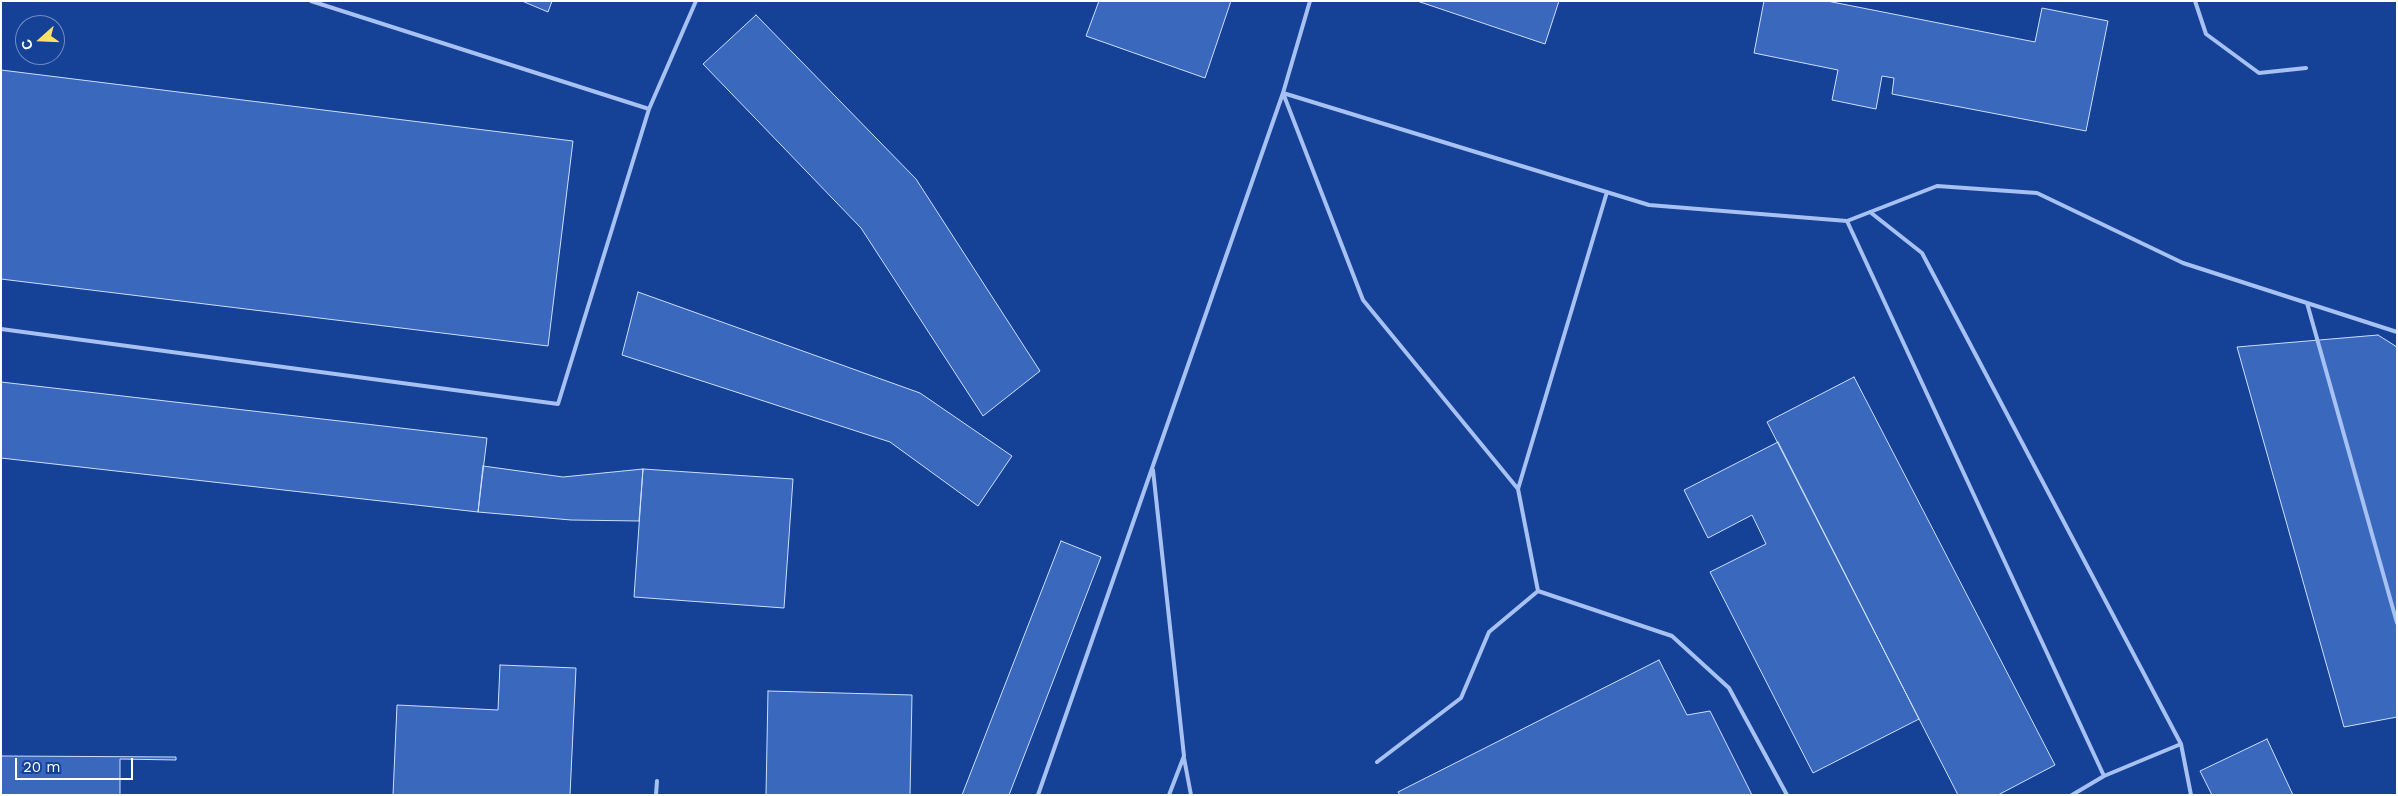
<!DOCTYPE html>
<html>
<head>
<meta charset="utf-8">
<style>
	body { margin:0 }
	#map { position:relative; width:2398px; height:796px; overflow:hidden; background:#154196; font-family:"Work Sans",sans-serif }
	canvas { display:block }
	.frame { position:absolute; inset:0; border:2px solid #fff; pointer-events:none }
	.north { position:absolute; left:15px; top:15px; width:50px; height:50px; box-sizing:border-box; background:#154196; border:1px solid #738dc0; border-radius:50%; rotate:250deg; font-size:14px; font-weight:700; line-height:20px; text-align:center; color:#fff }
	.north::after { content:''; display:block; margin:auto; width:18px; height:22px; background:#ffe167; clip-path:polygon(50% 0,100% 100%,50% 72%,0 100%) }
	.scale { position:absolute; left:15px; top:758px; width:118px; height:22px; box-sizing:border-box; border:2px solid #fff; border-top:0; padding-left:6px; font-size:15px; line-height:18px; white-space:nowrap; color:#fff; -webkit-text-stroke:4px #154196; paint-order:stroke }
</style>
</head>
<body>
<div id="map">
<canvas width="2398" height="796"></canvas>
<div class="frame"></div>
<div class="north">С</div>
<div class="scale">20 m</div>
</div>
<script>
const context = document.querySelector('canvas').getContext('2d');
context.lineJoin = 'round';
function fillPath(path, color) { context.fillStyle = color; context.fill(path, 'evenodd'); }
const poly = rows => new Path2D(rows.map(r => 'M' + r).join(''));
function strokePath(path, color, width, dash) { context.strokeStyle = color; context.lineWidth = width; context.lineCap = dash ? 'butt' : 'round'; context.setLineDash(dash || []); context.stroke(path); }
const building = poly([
	[522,1,552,1,548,12,522,1],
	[1099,1,1098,1,1231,1,1205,78,1086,36,1099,1],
	[1417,1,1559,1,1545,44,1417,1],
	[1764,1,1827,1,2035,42,2042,8,2108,21,2086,131,1892,94,1894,78,1882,76,1876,109,1832,100,1838,70,1754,53,1764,1],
	[756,15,916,179,1040,371,983,416,861,228,703,64,756,15],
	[1,70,573,141,548,346,1,279,1,70],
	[638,292,920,393,1012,456,978,506,890,442,622,355,638,292],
	[2378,335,2397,347,2397,717,2344,727,2237,347,2378,335],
	[1854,377,2055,765,1998,795,1958,795,1767,422,1854,377],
	[1,382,487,438,478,512,1,458,1,382],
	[1778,442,1919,719,1813,773,1710,572,1766,544,1752,515,1708,538,1684,490,1778,442],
	[483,466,563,477,643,469,639,521,571,520,478,512,483,466],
	[643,469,793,479,784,608,634,597,643,469],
	[1061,541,1101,557,1009,795,962,795,1061,541],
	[1659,660,1687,715,1710,711,1752,795,1400,795,1398,792,1659,660],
	[500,665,576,668,570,795,393,795,397,705,498,710,500,665],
	[768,691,912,695,910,795,766,795,768,691],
	[2267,739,2293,795,2212,795,2200,771,2267,739],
	[1,756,176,757,176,760,120,759,120,795,1,795,1,756]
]);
const service = poly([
	[311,1,649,109,696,1],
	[2195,1,2206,34,2259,73,2306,68],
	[1283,93,1649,205,1847,221,1937,186,2037,193,2183,263,2397,332],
	[1283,93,1363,300,1518,489,1607,192],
	[1870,212,1922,253,2181,744,2191,795],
	[1847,221,2104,776],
	[2307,303,2397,623],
	[1,329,558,404,649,109],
	[1153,470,1184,756,1169,795],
	[1518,489,1538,591,1672,636,1729,688,1787,795],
	[1184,758,1191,795],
	[1377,762,1461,698,1489,632,1538,591],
	[656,795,657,781],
	[1038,795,1283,93,1310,1],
	[2072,795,2104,776,2181,744]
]);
fillPath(building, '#3968bc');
strokePath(building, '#cedefc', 1);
strokePath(service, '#a6c1f2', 4);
</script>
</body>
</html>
